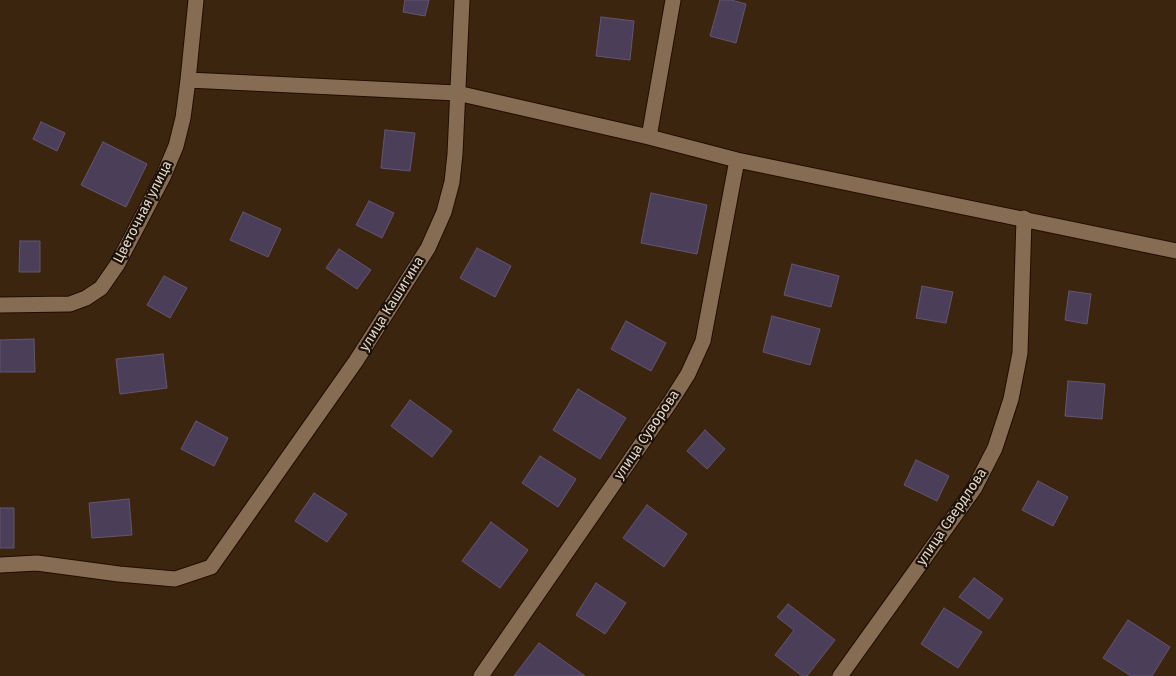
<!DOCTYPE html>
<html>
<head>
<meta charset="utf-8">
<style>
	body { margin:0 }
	canvas { display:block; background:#3b250e }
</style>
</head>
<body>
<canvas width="1176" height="676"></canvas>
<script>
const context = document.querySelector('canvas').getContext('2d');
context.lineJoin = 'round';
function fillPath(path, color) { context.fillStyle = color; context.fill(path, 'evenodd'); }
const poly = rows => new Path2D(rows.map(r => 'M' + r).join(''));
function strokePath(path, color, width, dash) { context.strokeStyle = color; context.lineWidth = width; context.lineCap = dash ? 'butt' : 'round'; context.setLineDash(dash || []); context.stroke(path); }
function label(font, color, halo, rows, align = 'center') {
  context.font = font + ' "Fira Sans",sans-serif'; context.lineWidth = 4.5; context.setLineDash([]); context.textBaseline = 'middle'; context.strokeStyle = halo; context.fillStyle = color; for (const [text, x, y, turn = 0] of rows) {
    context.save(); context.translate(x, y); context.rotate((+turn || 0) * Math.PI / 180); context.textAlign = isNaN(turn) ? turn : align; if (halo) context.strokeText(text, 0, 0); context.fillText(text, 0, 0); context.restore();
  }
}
const building = poly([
	[405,0,429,0,425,16,403,12,405,0],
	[720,0,731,0,746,4,736,43,710,36,720,0],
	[601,17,634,21,630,60,596,56,601,17],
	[41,122,65,133,57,151,33,139,41,122],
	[385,130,415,133,410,171,381,168,385,130],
	[103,142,147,164,126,207,81,185,103,142],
	[651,193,707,205,697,254,641,243,651,193],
	[369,201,394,213,382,238,356,225,369,201],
	[243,212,281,229,268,257,230,240,243,212],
	[20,241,40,241,40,272,19,272,20,241],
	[477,248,511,266,495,297,460,278,477,248],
	[339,249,371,270,357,289,326,268,339,249],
	[792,264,839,276,831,307,784,295,792,264],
	[164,276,187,288,170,318,147,305,164,276],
	[922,286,953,292,946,323,916,318,922,286],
	[1069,291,1091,294,1087,324,1065,320,1069,291],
	[772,316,820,329,810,365,763,352,772,316],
	[626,321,666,343,651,371,611,349,626,321],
	[34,339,35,372,0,372,0,340,34,339],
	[163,354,167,388,120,394,116,359,163,354],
	[1068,381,1105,384,1102,419,1065,416,1068,381],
	[578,389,626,418,600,459,553,430,578,389],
	[410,400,452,431,432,457,391,426,410,400],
	[196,421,228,438,214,466,181,449,196,421],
	[705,430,725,449,707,469,687,451,705,430],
	[540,456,576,479,558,507,522,483,540,456],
	[916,460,949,476,937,501,904,485,916,460],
	[1038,481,1068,497,1053,526,1022,510,1038,481],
	[314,493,347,514,327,542,295,521,314,493],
	[129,499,132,535,92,538,89,503,129,499],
	[647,505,687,534,664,567,623,538,647,505],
	[0,508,14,508,14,548,0,548,0,508],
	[491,522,528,550,500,588,462,561,491,522],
	[974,578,1003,599,989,619,959,597,974,578],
	[596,583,626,603,605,634,576,615,596,583],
	[788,604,835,640,807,676,802,676,775,655,794,630,777,617,788,604],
	[944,608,982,632,958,668,921,644,944,608],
	[1128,620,1170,647,1152,676,1131,676,1103,658,1128,620],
	[539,643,585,676,514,676,539,643]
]);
const minor = poly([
	[188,80,457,93,649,137,737,160,1176,251],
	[649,137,673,0],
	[0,305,70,304,86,298,101,288,117,265,163,177,176,146,183,118,188,80,196,0],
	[0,565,37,563,119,574,175,579,211,567,356,361,428,248,444,212,452,182,455,154,462,0],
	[481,676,671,401,688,374,703,341,737,160],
	[840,676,974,489,995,448,1011,399,1020,353,1024,218]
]);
const streetNames = [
	["Цветочная улица",143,212,-63],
	["улица Кашигина",392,304,-58],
	["улица Суворова",647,435,-56],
	["улица Свердлова",952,517,-56]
];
fillPath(building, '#4a3e59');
strokePath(building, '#635573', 1);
strokePath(minor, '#210d00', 17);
strokePath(minor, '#856c53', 15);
label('14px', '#e5d6c9', '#1a1107', streetNames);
</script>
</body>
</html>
